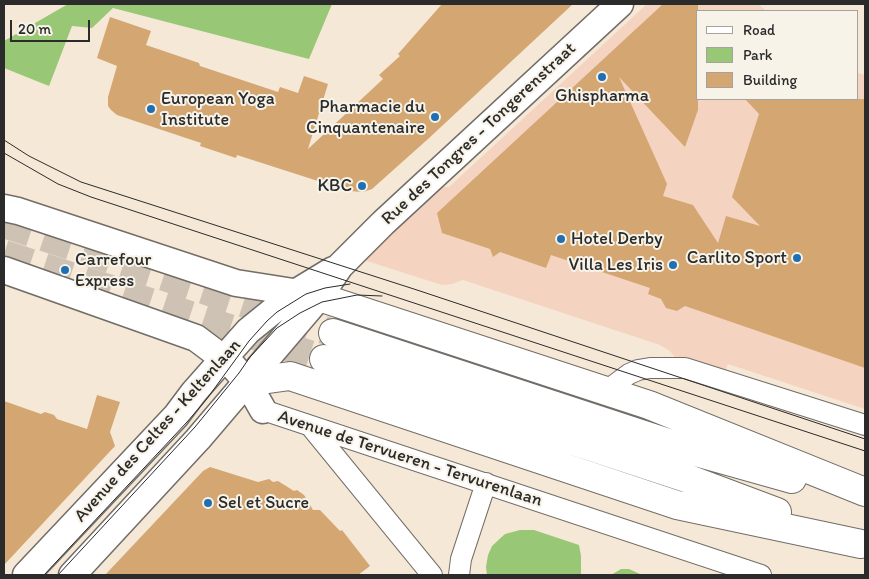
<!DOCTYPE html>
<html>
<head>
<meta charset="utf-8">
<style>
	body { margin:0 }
	#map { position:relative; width:869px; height:579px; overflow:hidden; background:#f5e8d6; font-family:Itim,sans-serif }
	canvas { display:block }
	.frame { position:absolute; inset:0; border:5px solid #2b2b2b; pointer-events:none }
	.legend { position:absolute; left:696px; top:10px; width:162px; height:90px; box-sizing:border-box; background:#f7f3e8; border:1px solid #a5a39c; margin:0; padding:6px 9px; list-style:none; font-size:15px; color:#2b2b2b }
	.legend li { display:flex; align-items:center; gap:10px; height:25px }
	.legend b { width:25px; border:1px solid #a5a39c }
	.scale { position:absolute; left:10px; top:20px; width:80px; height:22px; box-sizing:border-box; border:2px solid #2b2b2b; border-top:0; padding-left:6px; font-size:15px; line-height:18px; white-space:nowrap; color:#2b2b2b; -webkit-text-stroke:4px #f7f3e8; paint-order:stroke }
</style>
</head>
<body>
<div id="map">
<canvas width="869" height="579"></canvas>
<div class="frame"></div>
<ul class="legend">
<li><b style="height:6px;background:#fff"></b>Road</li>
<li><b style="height:14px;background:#98c775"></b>Park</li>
<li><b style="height:14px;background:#d4a672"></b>Building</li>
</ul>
<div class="scale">20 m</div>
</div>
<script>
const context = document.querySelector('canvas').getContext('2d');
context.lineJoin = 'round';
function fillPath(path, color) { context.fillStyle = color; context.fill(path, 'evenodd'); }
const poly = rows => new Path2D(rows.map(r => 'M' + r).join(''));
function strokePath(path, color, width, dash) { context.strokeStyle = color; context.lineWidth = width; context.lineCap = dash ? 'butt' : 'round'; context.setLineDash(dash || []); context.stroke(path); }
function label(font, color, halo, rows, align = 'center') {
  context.font = font + ' Itim,sans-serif'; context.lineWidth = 4; context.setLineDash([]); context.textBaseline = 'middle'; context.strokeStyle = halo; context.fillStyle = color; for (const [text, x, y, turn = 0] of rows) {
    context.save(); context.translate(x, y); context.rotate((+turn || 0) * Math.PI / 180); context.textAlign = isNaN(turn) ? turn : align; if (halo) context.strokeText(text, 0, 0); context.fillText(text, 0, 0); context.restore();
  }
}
const built = poly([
	[647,4,758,4,766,11,698,11,698,99,858,99,858,73,865,75,865,409,728,364,725,371,677,360,670,351,660,345,463,280,452,284,442,285,367,261,366,256,439,187,449,187]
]);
const green = poly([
	[68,4,332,4,309,59,113,8,92,28,72,26,49,86,4,68,4,41],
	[520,530,534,530,579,545,581,556,581,575,487,575,486,567,488,555,492,546,505,534],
	[621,569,629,569,642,575,611,575]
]);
const building = poly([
	[442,4,573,4,428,139,372,189,363,192,349,191,237,155,236,158,200,146,201,143,117,115,111,110,108,106,108,97,117,66,97,58,110,17,151,31,146,45,199,63,200,66,278,92,280,87,298,93,304,76,328,84,308,149,383,79,379,75,400,56,398,54],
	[663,4,698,4,698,110,685,147,619,77,667,184,663,196,693,205,718,243,726,216,760,226,732,197,759,114,745,99,865,99,865,368,685,306,677,311,666,308,661,299,648,294,650,288,551,255,546,268,500,252,493,257,490,249,442,233,437,213],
	[97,395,120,402,110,432,115,446,4,565,4,401,41,414,45,412,54,415,57,419,87,429],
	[210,467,258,482,269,479,273,482,278,481,294,491,297,490,304,495,313,510,320,510,340,531,342,530,370,566,358,575,105,575,203,471]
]);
const trunkTunnel = poly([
	[4,224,333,333],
	[4,254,324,359]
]);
const minor = poly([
	[606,391,629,374,638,370,650,368,685,368,865,425],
	[263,410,761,575],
	[311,427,432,575],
	[459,575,461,559,486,483]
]);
const tertiary = poly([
	[4,208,18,211,236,283,306,294],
	[4,270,196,338,232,365,247,382,263,410],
	[26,575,176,416,194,392,248,331,295,293,333,270],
	[72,575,198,439,319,297,340,266,383,223,620,4]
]);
const trunk = poly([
	[319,297,649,405,865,492],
	[333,333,696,452,792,479],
	[324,359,689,479,777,512],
	[247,382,290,376,677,505,861,544]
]);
const tram = poly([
	[4,140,29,156,81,182,417,290,865,439],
	[4,153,58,184,91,197,865,451],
	[44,575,187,422,206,400,249,341,267,321,277,312,306,294,325,288,350,284],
	[58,575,195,427,239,373,250,357,277,328,300,313,322,302,357,295,382,296]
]);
const markers = [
	[602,77,5,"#1f6fb2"],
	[151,109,5,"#1f6fb2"],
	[435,117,5,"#1f6fb2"],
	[362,186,5,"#1f6fb2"],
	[561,239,5,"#1f6fb2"],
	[797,258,5,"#1f6fb2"],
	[673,265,5,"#1f6fb2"],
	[65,270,5,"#1f6fb2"],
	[208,503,5,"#1f6fb2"]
];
const poiNames = [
	["Ghispharma",602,96,"center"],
	["European Yoga",161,99],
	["Institute",161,120],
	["Pharmacie du",425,107,"right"],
	["Cinquantenaire",425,128,"right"],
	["KBC",352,186,"right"],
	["Hotel Derby",571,239],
	["Carlito Sport",787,258,"right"],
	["Carrefour",75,260],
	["Express",75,281],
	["Villa Les Iris",663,265,"right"],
	["Sel et Sucre",218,503]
];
const streetNames = [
	["Rue des Tongres - Tongerenstraat",479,134,-43],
	["Avenue des Celtes - Keltenlaan",158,431,-48],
	["Avenue de Tervueren - Tervurenlaan",410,459,18]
];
fillPath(built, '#f5d3c1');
fillPath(green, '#98c775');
fillPath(building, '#d4a672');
strokePath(trunkTunnel, '#cdc2b4', 28, [28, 14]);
strokePath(minor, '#726d67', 22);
strokePath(tertiary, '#726d67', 29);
strokePath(trunk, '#726d67', 30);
strokePath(minor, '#fff', 20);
strokePath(tertiary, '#fff', 26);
strokePath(trunk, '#fff', 28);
strokePath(tram, '#2b2b2b', 1);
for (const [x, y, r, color] of markers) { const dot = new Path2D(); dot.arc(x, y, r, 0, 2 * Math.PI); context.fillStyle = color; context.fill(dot); strokePath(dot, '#f7f3e8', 2); }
label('18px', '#2b2b2b', '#f7f3e8', poiNames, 'left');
label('18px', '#2b2b2b', '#f7f3e8', streetNames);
</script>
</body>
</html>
